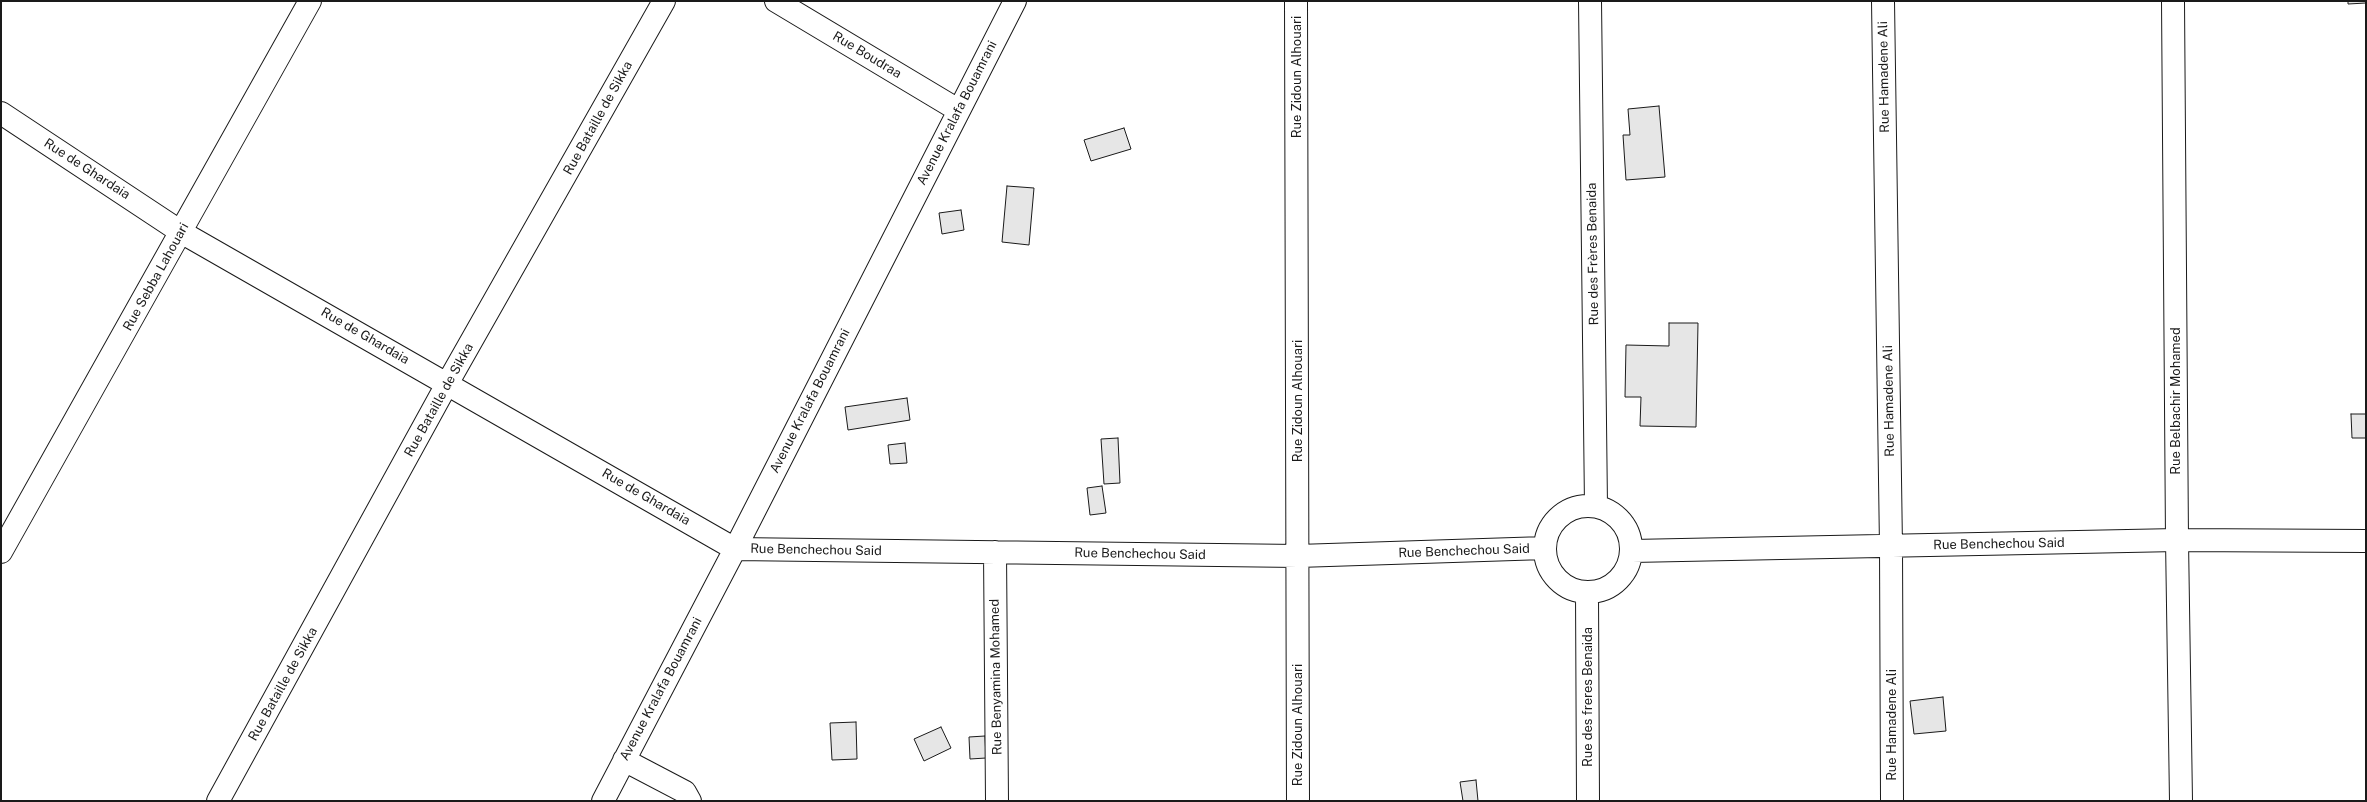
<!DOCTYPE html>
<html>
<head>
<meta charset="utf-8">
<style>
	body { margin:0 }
	#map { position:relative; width:2367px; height:802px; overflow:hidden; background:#fff; font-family:"Public Sans",sans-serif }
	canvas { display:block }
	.frame { position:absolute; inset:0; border:2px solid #1a1a1a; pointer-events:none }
</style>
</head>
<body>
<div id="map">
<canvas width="2367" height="802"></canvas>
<div class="frame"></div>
</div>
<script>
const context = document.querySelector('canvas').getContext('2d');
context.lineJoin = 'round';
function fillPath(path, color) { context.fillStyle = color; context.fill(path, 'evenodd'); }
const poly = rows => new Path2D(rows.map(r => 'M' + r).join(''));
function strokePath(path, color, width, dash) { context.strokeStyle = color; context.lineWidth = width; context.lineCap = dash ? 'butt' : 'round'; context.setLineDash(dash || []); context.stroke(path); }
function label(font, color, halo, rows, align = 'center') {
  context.font = font + ' "Public Sans",sans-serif'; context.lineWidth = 3; context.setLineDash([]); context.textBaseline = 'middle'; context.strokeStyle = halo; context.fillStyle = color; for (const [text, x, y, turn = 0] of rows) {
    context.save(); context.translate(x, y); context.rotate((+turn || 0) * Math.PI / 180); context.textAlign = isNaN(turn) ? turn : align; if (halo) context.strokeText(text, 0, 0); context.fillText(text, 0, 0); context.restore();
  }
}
const building = poly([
	[2348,1,2366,1,2366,3,2348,4,2348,1],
	[1659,106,1665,177,1626,180,1623,135,1630,135,1628,109,1659,106],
	[1124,128,1131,149,1091,161,1084,140,1124,128],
	[1007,186,1034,188,1029,245,1002,242,1007,186],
	[961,210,964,230,942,234,939,213,961,210],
	[1669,323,1698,323,1696,427,1640,426,1641,397,1625,397,1626,345,1669,346,1669,323],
	[907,398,910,420,848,430,845,407,907,398],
	[2351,414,2366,414,2366,438,2352,438,2351,414],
	[1118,438,1120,483,1104,484,1101,439,1118,438],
	[905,443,907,463,890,464,888,445,905,443],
	[1102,486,1106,513,1090,515,1087,488,1102,486],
	[1943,697,1946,731,1914,734,1910,701,1943,697],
	[856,722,857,759,832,760,830,723,856,722],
	[941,727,951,748,924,761,914,739,941,727],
	[985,736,986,758,970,759,969,737,985,736],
	[1476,780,1478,801,1463,801,1460,782,1476,780]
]);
const minor = poly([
	[776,1,958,110],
	[1296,1,1298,801],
	[1590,1,1596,506],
	[1883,1,1891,547,1892,801],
	[2173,1,2177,540,2181,801],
	[1,113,181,232,735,549,1298,556,1545,548],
	'1545 549a43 43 0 1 1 86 0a43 43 0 1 1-86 0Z',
	[1632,551,2177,540,2366,541],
	[1,552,310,1],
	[995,552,997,801],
	[1587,593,1588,801],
	[624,760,685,792,690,801],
	[218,801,447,384,664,1],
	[603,801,735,549,1015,1]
]);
const streetNames = [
	["Rue Boudraa",867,55,31],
	["Rue Zidoun Alhouari",1297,77,-90],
	["Rue Hamadene Ali",1884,77,-91],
	["Avenue Kralafa Bouamrani",957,113,-63],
	["Rue Bataille de Sikka",598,118,-61],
	["Rue de Ghardaia",87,169,33],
	["Rue des Frères Benaida",1593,254,-91],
	["Rue Sebba Lahouari",156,277,-61],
	["Rue de Ghardaia",365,336,30],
	["Rue Bataille de Sikka",439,400,-61],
	["Avenue Kralafa Bouamrani",810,401,-63],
	["Rue Zidoun Alhouari",1298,401,-90],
	["Rue Hamadene Ali",1889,401,-91],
	["Rue Belbachir Mohamed",2176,401,-90],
	["Rue de Ghardaia",646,497,30],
	["Rue Benchechou Said",1999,544,-1],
	["Rue Benchechou Said",816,550,1],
	["Rue Benchechou Said",1464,551,-2],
	["Rue Benchechou Said",1140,554,1],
	["Rue Benyamina Mohamed",996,677,-91],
	["Rue Bataille de Sikka",283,684,-61],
	["Avenue Kralafa Bouamrani",661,689,-62],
	["Rue des freres Benaida",1588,697,-90],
	["Rue Zidoun Alhouari",1298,725,-90],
	["Rue Hamadene Ali",1892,725,-90]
];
fillPath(building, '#e6e6e6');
strokePath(building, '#1a1a1a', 1);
strokePath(minor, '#1a1a1a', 24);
strokePath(minor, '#fff', 22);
label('13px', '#1a1a1a', '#fff', streetNames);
</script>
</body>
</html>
